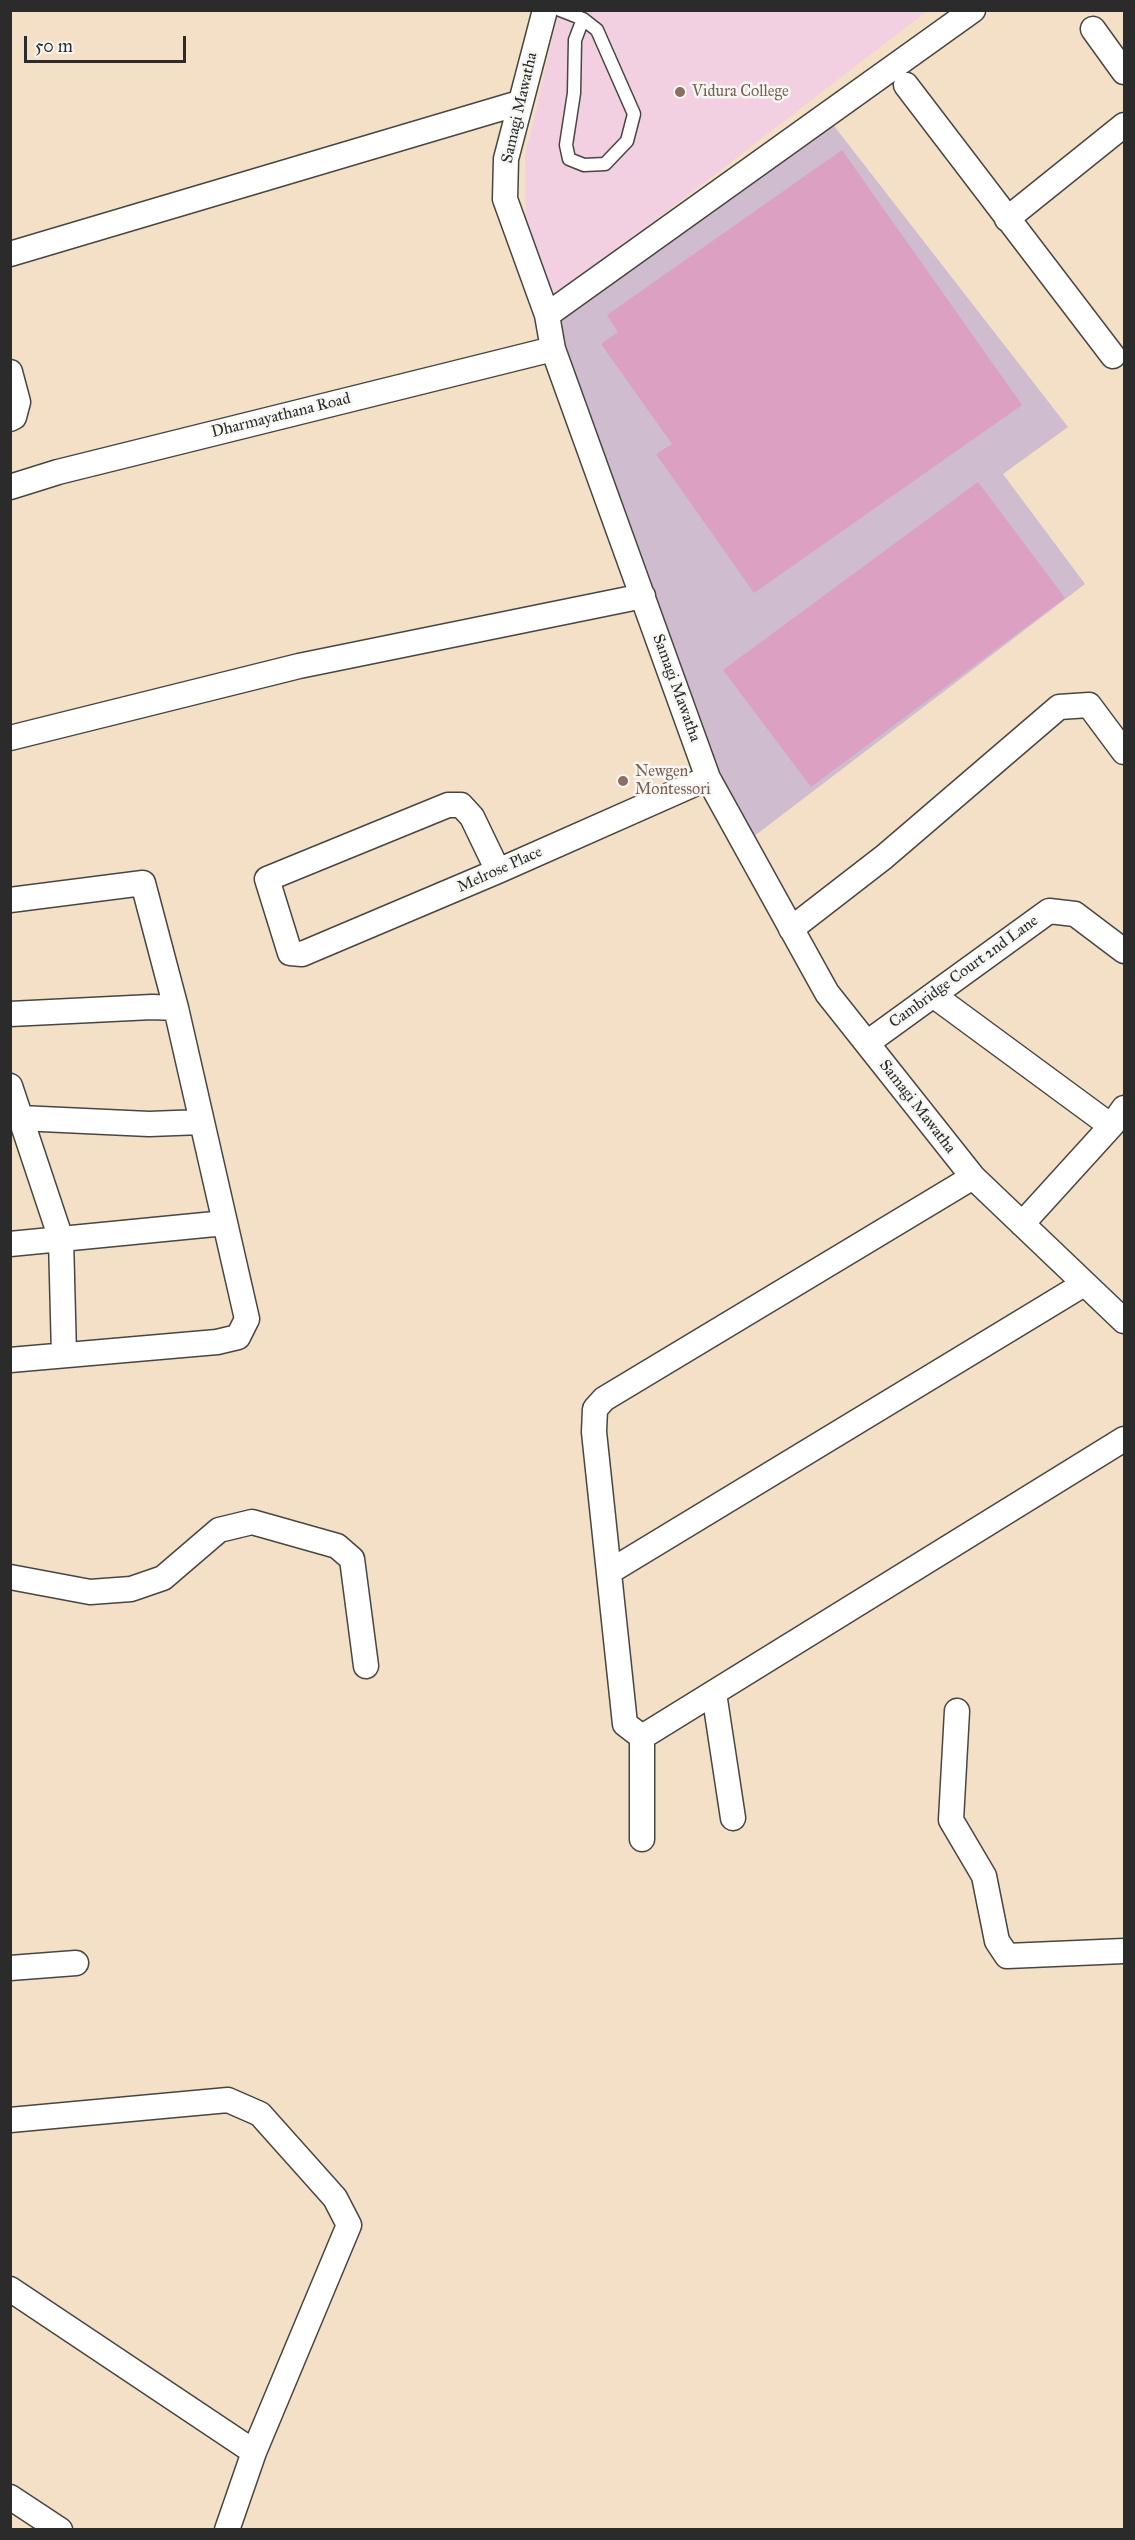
<!DOCTYPE html>
<html>
<head>
<meta charset="utf-8">
<style>
	body { margin:0 }
	#map { position:relative; width:1135px; height:2540px; overflow:hidden; background:#f3e0c6; font-family:"IM FELL Great Primer",serif }
	canvas { display:block }
	.frame { position:absolute; inset:0; border:12px solid #2b2b2b; pointer-events:none }
	.scale { position:absolute; left:24px; top:36px; width:162px; height:27px; box-sizing:border-box; border:3px solid #2b2b2b; border-top:0; padding-left:8px; font-size:18px; line-height:21px; white-space:nowrap; color:#2b2b2b; -webkit-text-stroke:4px #f6f6f2; paint-order:stroke }
</style>
</head>
<body>
<div id="map">
<canvas width="1135" height="2540"></canvas>
<div class="frame"></div>
<div class="scale">50 m</div>
</div>
<script>
const context = document.querySelector('canvas').getContext('2d');
context.lineJoin = 'round';
function fillPath(path, color) { context.fillStyle = color; context.fill(path, 'evenodd'); }
const poly = rows => new Path2D(rows.map(r => 'M' + r).join(''));
function strokePath(path, color, width, dash) { context.strokeStyle = color; context.lineWidth = width; context.lineCap = dash ? 'butt' : 'round'; context.setLineDash(dash || []); context.stroke(path); }
function label(font, color, halo, rows, align = 'center') {
  context.font = font + ' "IM FELL Great Primer",serif'; context.lineWidth = 5; context.setLineDash([]); context.textBaseline = 'middle'; context.strokeStyle = halo; context.fillStyle = color; for (const [text, x, y, turn = 0] of rows) {
    context.save(); context.translate(x, y); context.rotate((+turn || 0) * Math.PI / 180); context.textAlign = isNaN(turn) ? turn : align; if (halo) context.strokeText(text, 0, 0); context.fillText(text, 0, 0); context.restore();
  }
}
const built = poly([
	[559,11,927,11,552,300,526,237,525,156]
]);
const industrial = poly([
	[831,122,1068,427,1003,474,1085,584,753,837,718,773,564,347,561,320]
]);
const building = poly([
	[842,150,1022,405,754,593,656,454,672,444,601,344,618,332,607,315],
	[978,482,1065,598,811,787,723,670]
]);
const lane = poly([
	[560,10,583,19,597,30,634,114,627,141,605,164,584,165,569,159,566,145,574,93,575,40,583,19]
]);
const street = poly([
	[545,10,506,159,505,199,547,315,553,349,708,778,827,993,973,1177,1124,1321],
	[1093,29,1124,72],
	[906,85,1113,356],
	[1007,219,1124,125],
	[10,254,519,103],
	[547,315,973,10],
	[10,372,18,402,14,417,10,419],
	[10,487,58,472,553,349],
	[10,738,299,666,643,596],
	[498,871,472,817,461,805,448,805,267,879,290,953,302,954,498,871,708,778],
	[10,900,143,883,176,1008,247,1319,238,1337,217,1342,10,1360],
	[791,929,884,857,1059,707,1089,705,1124,752],
	[933,995,1111,1126],
	[10,1014,152,1007,176,1008],
	[867,1043,1049,911,1075,914,1124,951],
	[10,1086,61,1239,64,1355],
	[20,1118,149,1124,202,1122],
	[1022,1224,1112,1125,1124,1108],
	[10,1244,225,1223],
	[609,1572,1084,1284],
	[10,1577,90,1592,131,1589,163,1578,219,1530,252,1522,337,1546,352,1559,366,1666],
	[714,1693,733,1818],
	[957,1711,951,1820,984,1876,997,1941,1007,1956,1124,1951],
	[642,1737,625,1724,594,1432,595,1409,604,1399,973,1177],
	[642,1737,1124,1439],
	[642,1737,642,1839],
	[10,1968,76,1963],
	[10,2120,228,2100,260,2114,335,2198,349,2225,254,2452,227,2530],
	[10,2289,254,2452],
	[10,2497,60,2530]
]);
const markers = [
	[680,92,6,"#8d6e63"],
	[623,781,6,"#8d6e63"]
];
const educationNames = [
	["Vidura College",692,92],
	["Newgen",635,772],
	["Montessori",635,790]
];
const streetNames = [
	["Samagi Mawatha",520,108,-77],
	["Dharmayathana Road",281,416,-14],
	["Samagi Mawatha",676,688,70],
	["Melrose Place",500,870,-24],
	["Cambridge Court 2nd Lane",964,972,-36],
	["Samagi Mawatha",917,1107,52]
];
fillPath(built, '#f2cfe1');
fillPath(industrial, '#cfbdcf');
fillPath(building, '#dca0c2');
strokePath(lane, '#494642', 15);
strokePath(street, '#494642', 27);
strokePath(lane, '#fff', 12);
strokePath(street, '#fff', 24);
for (const [x, y, r, color] of markers) { const dot = new Path2D(); dot.arc(x, y, r, 0, 2 * Math.PI); context.fillStyle = color; context.fill(dot); strokePath(dot, '#f6f6f2', 2); }
label('16px', '#785e54', '#f6f6f2', educationNames, 'left');
label('16px', '#2b2b2b', '#f6f6f2', streetNames);
</script>
</body>
</html>
